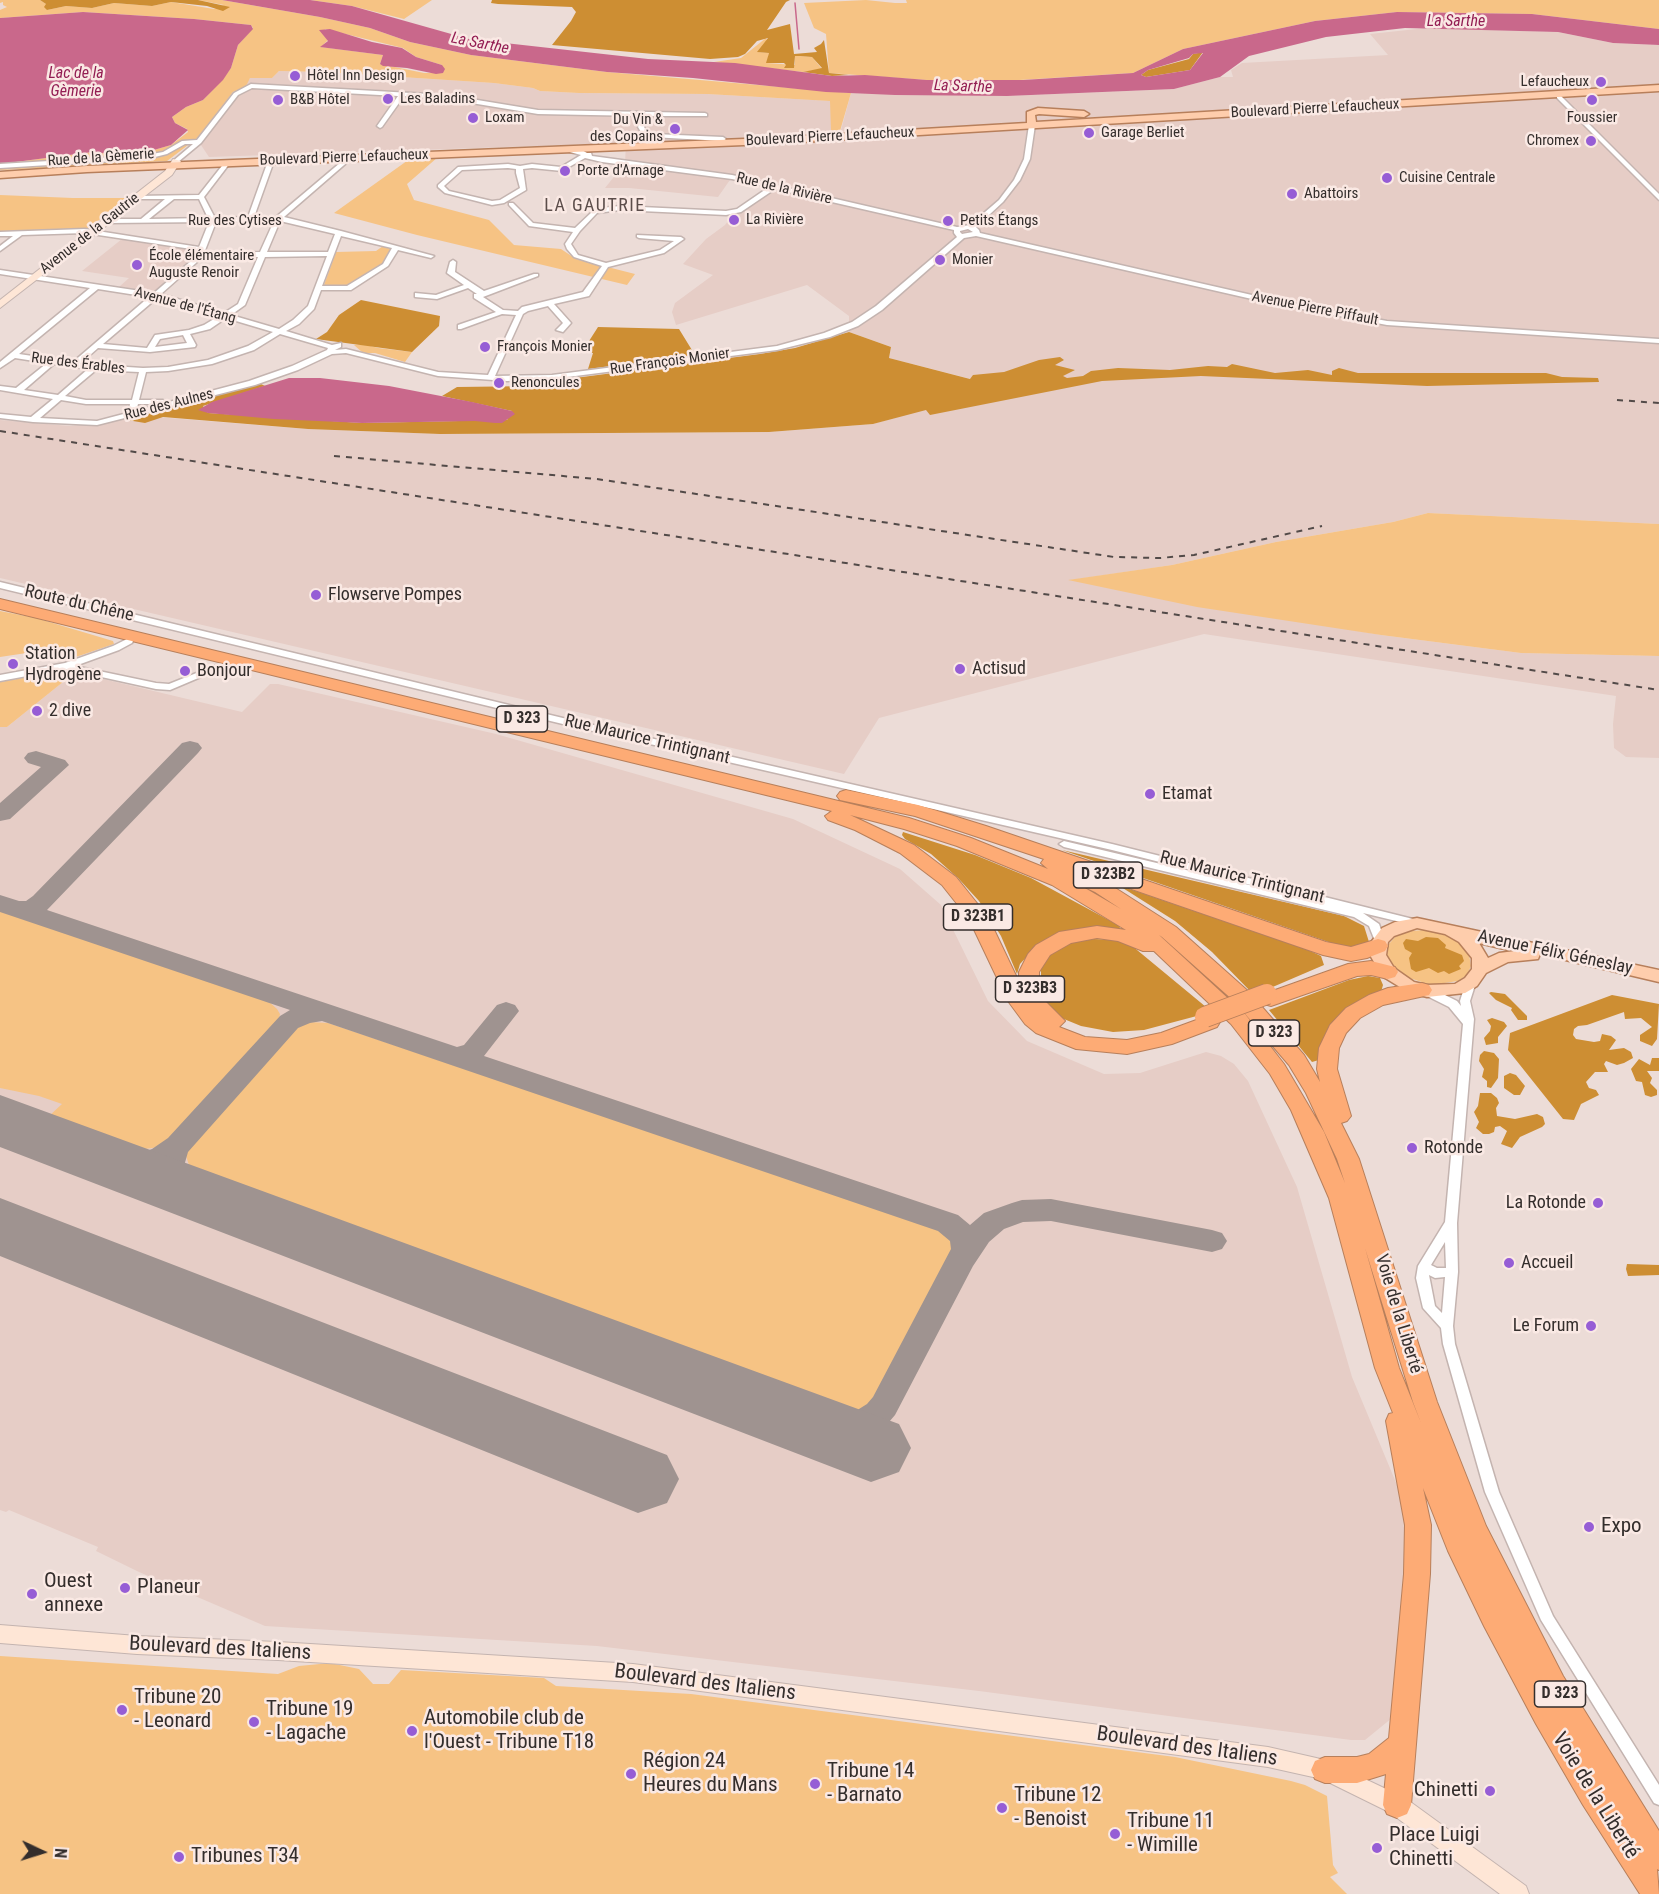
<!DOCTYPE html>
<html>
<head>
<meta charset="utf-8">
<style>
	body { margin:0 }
	#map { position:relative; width:1659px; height:1894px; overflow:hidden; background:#ecdcd7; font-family:"Roboto Condensed",sans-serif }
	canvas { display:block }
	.north { position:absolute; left:12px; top:1822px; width:60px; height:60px; -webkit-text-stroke:4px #fae9e4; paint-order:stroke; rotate:94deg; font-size:16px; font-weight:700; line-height:24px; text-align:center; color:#342e2c }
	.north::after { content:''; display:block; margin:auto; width:21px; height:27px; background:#342e2c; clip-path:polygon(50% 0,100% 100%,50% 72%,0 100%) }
</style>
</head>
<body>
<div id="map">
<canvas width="1659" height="1894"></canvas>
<div class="north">N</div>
</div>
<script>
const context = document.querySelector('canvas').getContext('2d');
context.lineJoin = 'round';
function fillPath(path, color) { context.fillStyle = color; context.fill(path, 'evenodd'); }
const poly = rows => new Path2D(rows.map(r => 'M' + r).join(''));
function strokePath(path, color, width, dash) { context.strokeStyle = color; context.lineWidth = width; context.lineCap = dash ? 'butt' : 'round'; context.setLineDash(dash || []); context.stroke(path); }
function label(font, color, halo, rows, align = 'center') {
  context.font = font + ' "Roboto Condensed",sans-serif'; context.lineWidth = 5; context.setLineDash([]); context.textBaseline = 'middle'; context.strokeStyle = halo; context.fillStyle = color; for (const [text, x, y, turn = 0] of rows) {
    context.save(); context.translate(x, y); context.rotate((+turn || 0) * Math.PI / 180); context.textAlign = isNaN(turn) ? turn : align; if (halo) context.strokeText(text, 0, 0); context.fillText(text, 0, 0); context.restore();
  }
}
const built = poly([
	[1426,28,1558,32,1613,43,1659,45,1659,524,1428,513,1393,522,1276,542,1172,565,1071,580,1381,635,1521,653,1659,656,1659,758,1626,757,1614,748,1613,724,1616,696,1204,634,879,718,844,774,0,578,0,420,70,426,97,423,131,415,308,429,440,434,769,432,873,424,1002,387,889,358,891,347,849,332,849,316,807,285,676,325,672,312,675,303,713,275,683,264,706,239,725,225,732,216,732,212,773,187,732,177,718,197,629,188,605,188,625,163,626,143,209,157,199,142,250,78,272,78,279,71,324,72,494,83,533,88,540,91,579,93,707,94,831,101,831,131,841,130,851,93,1007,96,1174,89,1220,77,1233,77,1231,70,1242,63,1388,55,1370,34],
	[122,239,192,250,194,253,190,261,154,292,119,287,129,278,82,271],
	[82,674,242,712,270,684,278,684,496,734,793,819,900,869,941,905,988,1001,1027,1041,1104,1074,1140,1073,1206,1052,1221,1056,1234,1064,1248,1081,1297,1187,1352,1377,1402,1497,1408,1537,1392,1718,1365,1740,1351,1740,979,1691,597,1646,265,1626,139,1572,96,1551,98,1547,9,1510,6,1512,0,1510,0,727,7,727,63,682,62,677]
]);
const green = poly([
	[0,0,40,0,46,4,47,10,66,6,92,8,114,3,152,6,171,2,214,9,224,5,198,0,222,0,320,17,370,28,410,42,471,55,607,72,851,93,840,131,831,131,830,101,707,94,579,93,540,91,533,88,494,83,324,72,279,71,272,78,250,78,245,88,233,92,200,136,167,161,0,170,0,164,92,152,120,155,140,154,171,145,188,132,187,129,175,123,172,117,186,107,203,100,222,80,231,68,238,45,253,28,251,25,194,19,83,12,0,18,0,10,7,7,3,5,3,2,0,3],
	[325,29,403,48,416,57,442,65,434,73,424,73,380,64,383,55,321,47,328,40,324,35],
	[310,0,432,0,404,19,352,6],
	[866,0,895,3,907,3,906,0,1659,0,1659,29,1532,14,1397,12,1315,21,1183,49,1133,73,1003,81,927,80,829,73,826,34,814,28,804,3],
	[766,38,767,41,758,52,769,53,767,63,795,65,795,56,800,56,812,57,822,69,803,72,714,62,741,58],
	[438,157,407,184,414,200,489,220,514,245,561,249,576,259,635,274,627,285,417,235,334,213,411,158],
	[0,195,73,198,129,198,87,229,0,233],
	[383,246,392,249,382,265,347,286,325,287,324,285,336,252,376,251],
	[363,344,378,348,412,352,405,362,375,353,363,353,354,345],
	[1428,513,1659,524,1659,656,1521,653,1381,635,1197,607,1068,580,1172,565,1276,542,1393,522],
	[0,611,36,618,113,641,114,644,73,658,40,651,0,657],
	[62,671,82,674,62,677,63,682,7,727,0,727,0,682],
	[0,910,267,1000,277,1009,280,1014,278,1024,176,1136,159,1147,145,1149,124,1146,48,1117,62,1104,39,1096,0,1088],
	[1424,930,1452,937,1462,945,1469,954,1471,966,1467,975,1458,981,1431,985,1403,976,1390,964,1387,954,1388,945,1395,937,1410,931],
	[309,1022,328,1023,923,1222,939,1229,950,1237,956,1252,872,1406,856,1411,843,1411,195,1172,189,1165,186,1156,190,1144,290,1031],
	[0,1656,278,1674,299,1666,330,1663,359,1669,373,1684,389,1684,401,1670,544,1678,556,1686,691,1694,1175,1757,1291,1781,1305,1785,1327,1796,1333,1865,1338,1873,1330,1877,1347,1894,0,1894]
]);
const forest = poly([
	[40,0,198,0,230,7,223,11,207,6,171,2,152,6,114,3,92,8,66,6,47,10,44,7,46,4],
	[492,0,790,0,786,2,767,30,790,24,794,54,817,52,814,48,821,44,824,40,829,73,849,75,832,76,803,72,822,68,812,57,800,56,795,56,794,68,784,68,786,65,784,63,766,63,769,53,757,52,768,38,757,41,745,54,738,57,710,59,552,45,571,21,576,12,572,7,498,4,491,3],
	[1203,52,1190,70,1146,77,1141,75,1148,70,1189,59,1193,54],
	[361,300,440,316,439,326,412,352,316,339,327,332,339,315],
	[598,327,679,329,695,355,588,369,593,353,582,352],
	[849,332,891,347,889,358,970,379,973,375,1004,372,1039,360,1060,357,1064,360,1055,365,1075,370,1063,376,1067,378,1083,376,1091,371,1118,368,1170,370,1208,366,1227,367,1232,364,1275,373,1308,370,1332,375,1332,371,1339,368,1358,373,1546,373,1562,377,1598,378,1599,382,1427,386,1201,376,1102,381,930,415,926,410,873,424,769,432,440,434,308,429,163,417,145,423,127,420,143,414,261,384,265,386,203,406,208,413,362,423,507,420,512,411,442,396,457,387,536,386,567,379,760,354,795,348],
	[903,832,975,855,1031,878,1118,925,1121,929,1111,929,1032,951,1020,964,1017,974,1001,936,979,901,958,878,931,854,905,839,902,835],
	[1062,850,1344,916,1364,926,1369,942,1361,946,1346,948],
	[1118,885,1308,950,1321,956,1324,965,1254,995,1212,952,1175,921],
	[1426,937,1438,938,1446,945,1445,948,1462,955,1464,961,1459,966,1461,969,1449,974,1444,971,1438,973,1429,968,1416,972,1411,969,1409,958,1412,953,1405,949,1403,943,1406,939,1418,941],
	[1094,939,1116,940,1131,945,1206,1007,1208,1013,1144,1030,1113,1032,1081,1026,1059,1017,1047,1004,1041,989,1041,966,1052,953,1066,944],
	[1368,976,1380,978,1383,985,1381,992,1319,1060,1312,1062,1269,1010,1349,980],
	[1491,992,1505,994,1527,1016,1527,1020,1518,1020,1511,1010,1512,1008,1496,1000,1489,993],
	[1612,995,1659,1004,1657,1039,1652,1046,1640,1041,1640,1035,1652,1027,1641,1018,1625,1019,1624,1012,1587,1025,1578,1026,1574,1029,1573,1035,1576,1039,1594,1042,1600,1041,1602,1034,1611,1036,1616,1040,1609,1050,1624,1048,1631,1052,1633,1058,1624,1063,1617,1065,1606,1061,1604,1064,1608,1072,1595,1072,1586,1082,1589,1088,1596,1090,1599,1095,1581,1104,1574,1120,1563,1119,1508,1050,1510,1033],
	[1492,1018,1504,1022,1507,1026,1498,1037,1498,1043,1486,1045,1484,1038,1490,1031,1491,1026,1487,1020],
	[1484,1051,1494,1053,1499,1059,1498,1078,1491,1088,1487,1087,1487,1081,1482,1077,1484,1069,1479,1061,1480,1055],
	[1652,1058,1659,1058,1659,1071,1647,1071,1652,1078,1650,1083,1657,1090,1657,1095,1651,1097,1645,1095,1642,1082,1636,1081,1631,1069,1639,1059,1650,1065],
	[1510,1073,1516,1075,1525,1086,1520,1095,1514,1095,1504,1088,1504,1076],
	[1480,1093,1491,1093,1497,1098,1499,1103,1496,1108,1497,1116,1515,1119,1537,1114,1543,1117,1545,1124,1542,1127,1520,1137,1512,1148,1501,1144,1507,1131,1500,1126,1495,1127,1494,1132,1489,1134,1483,1134,1476,1128,1479,1122,1474,1112,1478,1106],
	[1627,1264,1659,1265,1659,1275,1628,1276,1626,1269]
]);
const water = poly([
	[222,0,310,0,352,6,469,39,648,59,735,63,832,76,865,75,927,80,1023,80,1133,73,1183,49,1315,21,1397,12,1532,14,1659,29,1659,45,1613,43,1558,32,1405,28,1326,37,1249,56,1220,77,1174,89,1007,96,895,95,826,92,693,78,607,72,471,55,410,42,370,28,320,17],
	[1203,53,1190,70,1146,77,1141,75,1148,70,1189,58,1193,54],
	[83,12,194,19,251,25,253,29,238,45,231,68,223,80,203,100,186,107,172,117,175,123,188,130,171,145,140,154,120,155,92,152,0,164,0,18],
	[330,29,372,42,402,48,416,57,442,65,445,69,443,73,436,74,407,68,383,66,380,64,383,55,320,47,328,41,319,30],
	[289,378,320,378,389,386,472,402,512,411,515,414,502,423,495,423,475,421,362,423,274,419,208,413,198,410,212,402]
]);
const stream = poly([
	[795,3,799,49]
]);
const taxiway = poly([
	[190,741,198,743,202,748,198,753,47,910,457,1047,464,1045,497,1005,506,1002,515,1005,519,1011,484,1056,958,1215,970,1225,984,1213,1012,1203,1022,1200,1051,1199,1212,1230,1222,1233,1227,1241,1222,1249,1212,1252,1051,1221,1023,1222,1004,1229,989,1242,973,1266,895,1415,889,1422,873,1432,839,1442,800,1433,795,1424,800,1415,811,1411,839,1416,851,1414,867,1404,873,1397,951,1249,950,1241,938,1231,322,1021,310,1023,298,1028,188,1152,184,1166,186,1173,198,1189,194,1197,184,1200,174,1197,163,1184,157,1169,130,1174,99,1168,95,1161,99,1154,109,1151,141,1153,152,1149,168,1138,280,1016,290,1010,0,912,0,895,19,901,26,901,33,896,182,743,190,741],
	[36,751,65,760,69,765,10,819,0,821,0,803,41,767,28,763,24,758,28,753,36,751]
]);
const runway = poly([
	[0,1095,899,1424,911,1448,899,1472,871,1482,0,1147,0,1095],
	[0,1198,667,1455,679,1479,667,1503,638,1513,0,1256,0,1198]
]);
const street = poly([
	[251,84,447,95,538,110,705,113,707,114,707,116,649,116,644,127,646,130,654,134,723,137,726,139,723,141,651,137,641,132,638,127,643,116,538,114,447,99,404,96,382,127,380,128,377,126,398,96,252,88,238,95,201,143,178,162,173,161,193,144,185,144,167,154,147,159,0,168,0,164,147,155,163,152,182,141,197,140,234,93,251,84],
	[1557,96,1561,96,1659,194,1659,200,1557,98,1557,96],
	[1032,123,1035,125,1030,159,1020,180,1003,202,976,227,979,230,980,233,1265,298,1387,321,1659,339,1659,343,1387,325,1265,302,976,236,964,238,882,310,858,326,830,337,777,350,552,379,507,381,438,376,346,353,332,354,298,370,255,385,97,425,33,422,0,418,0,414,31,417,53,399,0,390,0,386,16,388,47,363,15,358,0,368,0,362,90,288,0,274,0,270,154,293,191,261,198,250,85,233,22,235,0,251,0,246,13,236,0,236,0,232,85,229,199,247,209,222,108,223,105,221,108,219,141,219,165,199,138,199,136,198,136,196,199,195,225,162,230,163,204,197,215,218,248,217,268,161,271,159,274,161,254,217,276,217,347,157,351,157,351,159,284,217,341,231,434,256,431,258,398,250,388,266,351,290,321,290,314,309,299,324,286,331,332,345,341,343,341,347,335,350,346,349,438,372,488,375,516,315,502,314,461,329,458,329,458,325,496,312,474,298,474,294,477,294,468,288,437,299,415,297,415,293,436,295,464,285,447,273,450,262,453,260,456,262,455,272,484,291,534,274,538,274,538,276,483,297,503,310,518,311,522,307,583,292,602,266,574,257,567,249,565,244,573,232,529,226,509,205,509,203,513,203,533,223,575,228,593,211,601,208,620,206,726,211,737,209,769,187,732,179,602,162,585,158,562,171,532,168,523,169,526,190,504,203,492,205,445,193,438,187,438,185,458,167,508,164,520,166,532,164,561,167,581,155,566,151,566,149,580,149,587,153,591,153,592,156,732,175,957,227,970,225,999,200,1014,180,1024,159,1029,125,1032,123],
	[508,168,516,169,516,173,520,188,500,200,492,201,449,191,444,186,462,170,508,168],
	[775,189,954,230,954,233,957,237,876,306,852,322,824,333,777,346,552,375,495,376,523,314,528,311,548,306,563,323,556,330,563,332,571,323,554,304,589,296,608,267,664,253,684,239,681,237,637,235,637,237,639,238,674,241,660,250,606,263,578,255,571,244,580,231,597,213,620,210,726,215,741,212,775,189],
	[174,199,199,199,208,218,149,219,174,199],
	[274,221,260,252,204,253,216,222,274,221],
	[280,221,335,234,328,252,267,252,280,221],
	[968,229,973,232,962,234,960,232,960,231,968,229],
	[341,236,392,248,383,264,347,286,322,286,341,236],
	[327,256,308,306,293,320,279,329,231,315,245,305,265,257,327,256],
	[201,257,258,257,238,304,224,313,161,294,196,263,201,257],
	[98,289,149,297,73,362,19,354,98,289],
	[157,298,219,316,204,325,189,330,155,335,147,348,103,344,157,298],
	[226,318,273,332,248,346,208,360,168,367,143,368,80,364,98,348,150,352,195,347,196,345,190,334,210,329,226,318],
	[280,334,328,348,327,350,292,366,249,381,97,421,40,418,61,400,86,404,130,404,129,409,133,411,136,411,138,404,163,404,163,400,139,400,146,372,168,371,212,364,254,350,280,334],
	[183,335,187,343,155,347,160,339,183,335],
	[54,364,88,369,58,395,24,390,54,364],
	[96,370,139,372,132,400,86,400,65,396,96,370],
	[0,582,567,719,1112,844,1417,920,1422,923,1417,926,1363,913,1379,924,1385,941,1380,944,1375,941,1369,926,1354,917,1064,847,1059,844,1064,841,1287,894,1112,850,567,725,0,588,0,582],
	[129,638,133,641,132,643,119,650,75,666,156,683,169,684,214,666,217,665,222,668,170,690,156,689,65,669,0,681,0,675,65,663,113,646,129,638],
	[1471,978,1476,982,1470,1001,1474,1019,1457,1223,1458,1272,1453,1326,1455,1344,1499,1492,1553,1616,1659,1785,1659,1805,1654,1803,1541,1620,1485,1492,1443,1344,1441,1328,1423,1308,1416,1278,1418,1266,1445,1222,1463,1024,1449,1007,1423,994,1422,991,1427,987,1431,988,1457,1001,1461,1006,1460,1001,1466,982,1471,978],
	[1445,1242,1446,1268,1437,1268,1431,1265,1445,1242],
	[1429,1275,1435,1278,1445,1277,1442,1313,1435,1306,1429,1275]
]);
const secondary = poly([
	[173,159,181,161,172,175,0,308,0,300,165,171,173,159],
	[0,1625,137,1636,278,1642,633,1664,1268,1747,1325,1760,1405,1798,1526,1886,1529,1894,1500,1894,1389,1812,1322,1779,1268,1767,633,1682,278,1660,137,1654,0,1643,0,1625]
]);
const primary = poly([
	[1659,85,1659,91,768,144,87,172,0,178,0,172,87,166,768,138,1027,123,1027,112,1038,108,1084,111,1089,114,1084,117,1039,114,1035,115,1036,122,1659,85],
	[1417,918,1659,970,1659,982,1540,954,1538,959,1508,962,1486,973,1477,986,1465,993,1427,997,1408,992,1382,976,1370,955,1372,941,1382,928,1395,922,1417,918],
	[1417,928,1445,934,1459,942,1472,958,1472,969,1465,978,1455,984,1427,985,1414,982,1394,968,1386,955,1388,942,1394,936,1417,928],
	[1479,943,1500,948,1515,951,1499,953,1488,958,1479,943]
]);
const highway = poly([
	[0,599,909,818,971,838,1048,869,1041,863,1044,859,915,816,840,800,837,796,840,792,846,790,918,805,986,826,1326,942,1351,947,1378,939,1385,941,1388,946,1385,951,1367,958,1351,961,1323,955,1088,874,1109,884,1176,927,1249,992,1304,1055,1320,1082,1317,1069,1319,1048,1330,1025,1346,1008,1369,995,1388,988,1422,983,1429,985,1432,990,1429,995,1383,1005,1360,1018,1346,1033,1339,1048,1337,1069,1351,1116,1347,1121,1341,1123,1359,1159,1437,1402,1486,1526,1563,1676,1659,1831,1659,1870,1657,1869,1659,1894,1640,1894,1583,1805,1536,1724,1484,1626,1448,1551,1423,1488,1431,1525,1430,1574,1411,1805,1407,1814,1397,1818,1387,1814,1383,1805,1386,1774,1357,1783,1325,1783,1315,1779,1311,1770,1315,1761,1325,1757,1357,1757,1369,1754,1389,1738,1404,1574,1405,1525,1386,1421,1389,1414,1393,1413,1375,1368,1329,1198,1291,1110,1270,1074,1231,1024,1154,951,1143,951,1118,941,1097,938,1071,943,1050,955,1039,972,1039,987,1045,1001,1065,1021,1059,1027,1085,1037,1127,1040,1161,1033,1210,1015,1217,1017,1220,1022,1217,1027,1172,1044,1127,1054,1076,1049,1036,1033,1025,1024,1008,1001,969,919,942,885,900,853,855,830,828,820,825,816,832,811,0,609,0,599],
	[850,815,904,829,957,846,1052,885,1126,930,1097,926,1059,932,1036,945,1028,954,1019,972,1019,982,988,917,956,877,914,845,850,815],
	[1078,884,1095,892,1121,909,1078,884],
	[1159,935,1162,937,1235,1002,1289,1065,1306,1093,1337,1159,1345,1183,1324,1132,1284,1064,1245,1014,1159,935],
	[1365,1248,1413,1402,1421,1423,1399,1368,1365,1248],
	[1371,961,1395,967,1398,972,1395,977,1388,979,1371,975,1357,976,1271,1006,1264,1004,1261,999,1264,994,1348,964,1371,961]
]);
const rail = poly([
	[1617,400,1659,403],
	[0,431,1659,690],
	[334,456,597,479,1114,557,1160,558,1194,555,1322,526]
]);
const highwayBridge = poly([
	[1205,1017,1267,994]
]);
const markers = [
	[295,76,6,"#965dd5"],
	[1601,82,6,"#965dd5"],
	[388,99,6,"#965dd5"],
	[278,100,6,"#965dd5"],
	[1592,100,6,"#965dd5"],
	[473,118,6,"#965dd5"],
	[675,129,6,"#965dd5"],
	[1089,133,6,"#965dd5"],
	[1591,141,6,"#965dd5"],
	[565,171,6,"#965dd5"],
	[1387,178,6,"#965dd5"],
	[1292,194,6,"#965dd5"],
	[734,220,6,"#965dd5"],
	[948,221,6,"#965dd5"],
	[940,260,6,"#965dd5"],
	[137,265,6,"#965dd5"],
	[485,347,6,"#965dd5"],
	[499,383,6,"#965dd5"],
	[316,595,6,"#965dd5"],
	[13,664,6,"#965dd5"],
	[960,669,6,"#965dd5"],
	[185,671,6,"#965dd5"],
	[37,711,6,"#965dd5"],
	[1150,794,6,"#965dd5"],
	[1412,1148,6,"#965dd5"],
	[1598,1203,6,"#965dd5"],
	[1509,1263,6,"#965dd5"],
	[1591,1326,6,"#965dd5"],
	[1589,1527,6,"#965dd5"],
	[125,1588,6,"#965dd5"],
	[32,1594,6,"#965dd5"],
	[122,1710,6,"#965dd5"],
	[254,1722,6,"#965dd5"],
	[412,1731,6,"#965dd5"],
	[631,1774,6,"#965dd5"],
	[815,1784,6,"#965dd5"],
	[1490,1791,6,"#965dd5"],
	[1002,1808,6,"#965dd5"],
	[1115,1834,6,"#965dd5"],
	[1377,1848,6,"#965dd5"],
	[179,1857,6,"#965dd5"]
];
const farPoinames = [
	["Hôtel Inn Design",307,76],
	["Lefaucheux",1589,82,"right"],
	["Les Baladins",400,99],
	["B&B Hôtel",290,100],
	["Loxam",485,118],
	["Foussier",1592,118,"center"],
	["Du Vin &",663,120,"right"],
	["des Copains",663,137,"right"],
	["Garage Berliet",1101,133],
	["Chromex",1579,141,"right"],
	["Porte d'Arnage",577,171],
	["Cuisine Centrale",1399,178],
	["Abattoirs",1304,194],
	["La Rivière",746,220],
	["Petits Étangs",960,221],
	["École élémentaire",149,256],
	["Auguste Renoir",149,273],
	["Monier",952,260],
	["François Monier",497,347],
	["Renoncules",511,383]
];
const farStreetnames = [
	["Boulevard Pierre Lefaucheux",1315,109,-3],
	["Boulevard Pierre Lefaucheux",830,137,-3],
	["Rue de la Gèmerie",101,158,-4],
	["Boulevard Pierre Lefaucheux",344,158,-2],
	["Rue de la Rivière",784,189,13],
	["Rue des Cytises",235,221],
	["Avenue de la Gautrie",90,234,-38],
	["Avenue de l'Étang",185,306,15],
	["Avenue Pierre Piffault",1315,309,11],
	["Rue François Monier",670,362,-8],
	["Rue des Érables",78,364,7],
	["Rue des Aulnes",169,405,-14]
];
const farWaternames = [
	["La Sarthe",1456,22],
	["La Sarthe",480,44,11],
	["Lac de la",76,74],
	["Gèmerie",76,92],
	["La Sarthe",963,87,2]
];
const shields = [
	[522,719,51],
	[1108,875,69],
	[978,917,69],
	[1030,989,69],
	[1274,1033,51],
	[1560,1694,51]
];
const shieldNames = [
	["D 323",522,719],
	["D 323B2",1108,875],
	["D 323B1",978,917],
	["D 323B3",1030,989],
	["D 323",1274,1033],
	["D 323",1560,1694]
];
const farQuarternames = [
	["LA GAUTRIE",595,206]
];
const poiNames = [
	["Flowserve Pompes",328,595],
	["Station",25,654],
	["Hydrogène",25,675],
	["Actisud",972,669],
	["Bonjour",197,671],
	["2 dive",49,711],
	["Etamat",1162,794],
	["Rotonde",1424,1148],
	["La Rotonde",1586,1203,"right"],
	["Accueil",1521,1263],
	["Le Forum",1579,1326,"right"]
];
const streetNames = [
	["Route du Chêne",79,604,13],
	["Rue Maurice Trintignant",647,740,13],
	["Rue Maurice Trintignant",1242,878,14],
	["Avenue Félix Géneslay",1555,953,12],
	["Voie de la Liberté",1398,1314,73]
];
const nearPoinames = [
	["Expo",1601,1527],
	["Ouest",44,1582],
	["annexe",44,1606],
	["Planeur",137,1588],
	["Tribune 20",134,1698],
	["- Leonard",134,1722],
	["Tribune 19",266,1710],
	["- Lagache",266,1734],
	["Automobile club de",424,1719],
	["l'Ouest - Tribune T18",424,1743],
	["Région 24",643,1762],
	["Heures du Mans",643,1786],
	["Tribune 14",827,1772],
	["- Barnato",827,1796],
	["Chinetti",1478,1791,"right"],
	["Tribune 12",1014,1796],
	["- Benoist",1014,1820],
	["Tribune 11",1127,1822],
	["- Wimille",1127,1846],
	["Place Luigi",1389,1836],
	["Chinetti",1389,1860],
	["Tribunes T34",191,1857]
];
const nearStreetnames = [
	["Boulevard des Italiens",220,1649,3],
	["Boulevard des Italiens",705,1683,7],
	["Boulevard des Italiens",1187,1747,8],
	["Voie de la Liberté",1595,1796,58]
];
fillPath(built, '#e6cdc6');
fillPath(green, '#f6c384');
fillPath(forest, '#cd8e33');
fillPath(water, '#c9688b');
strokePath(stream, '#c9688b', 1.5);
fillPath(taxiway, '#9f9390');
fillPath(runway, '#9f9390');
strokePath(street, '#c4b4b0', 3);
strokePath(secondary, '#c4b4b0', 2);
strokePath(primary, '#b77f5b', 3);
strokePath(highway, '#b77f5b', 2);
fillPath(street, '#fff');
fillPath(secondary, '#fee6d6');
fillPath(primary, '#fecdac');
fillPath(highway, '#fdab75');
strokePath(rail, '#524a48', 2, [6, 6]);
strokePath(highwayBridge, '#b77f5b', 22, []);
strokePath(highwayBridge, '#fdab75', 20);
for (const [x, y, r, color] of markers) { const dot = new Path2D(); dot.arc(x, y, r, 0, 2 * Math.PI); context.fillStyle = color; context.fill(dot); strokePath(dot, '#fae9e4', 2); }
label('15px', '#342e2c', '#fae9e4', farPoinames, 'left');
label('15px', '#342e2c', '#fae9e4', farStreetnames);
label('italic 16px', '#931d53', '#fae9e4', farWaternames);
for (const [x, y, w] of shields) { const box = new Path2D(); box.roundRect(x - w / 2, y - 13, w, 26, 4.5); context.fillStyle = '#fae9e4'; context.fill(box); strokePath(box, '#342e2c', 1.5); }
label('bold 16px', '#342e2c', null, shieldNames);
context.letterSpacing = '1.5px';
label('18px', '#5b4d4a', '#fae9e4', farQuarternames);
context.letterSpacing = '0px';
label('18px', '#342e2c', '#fae9e4', poiNames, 'left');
label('18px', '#342e2c', '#fae9e4', streetNames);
label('21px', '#342e2c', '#fae9e4', nearPoinames, 'left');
label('21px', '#342e2c', '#fae9e4', nearStreetnames);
</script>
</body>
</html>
